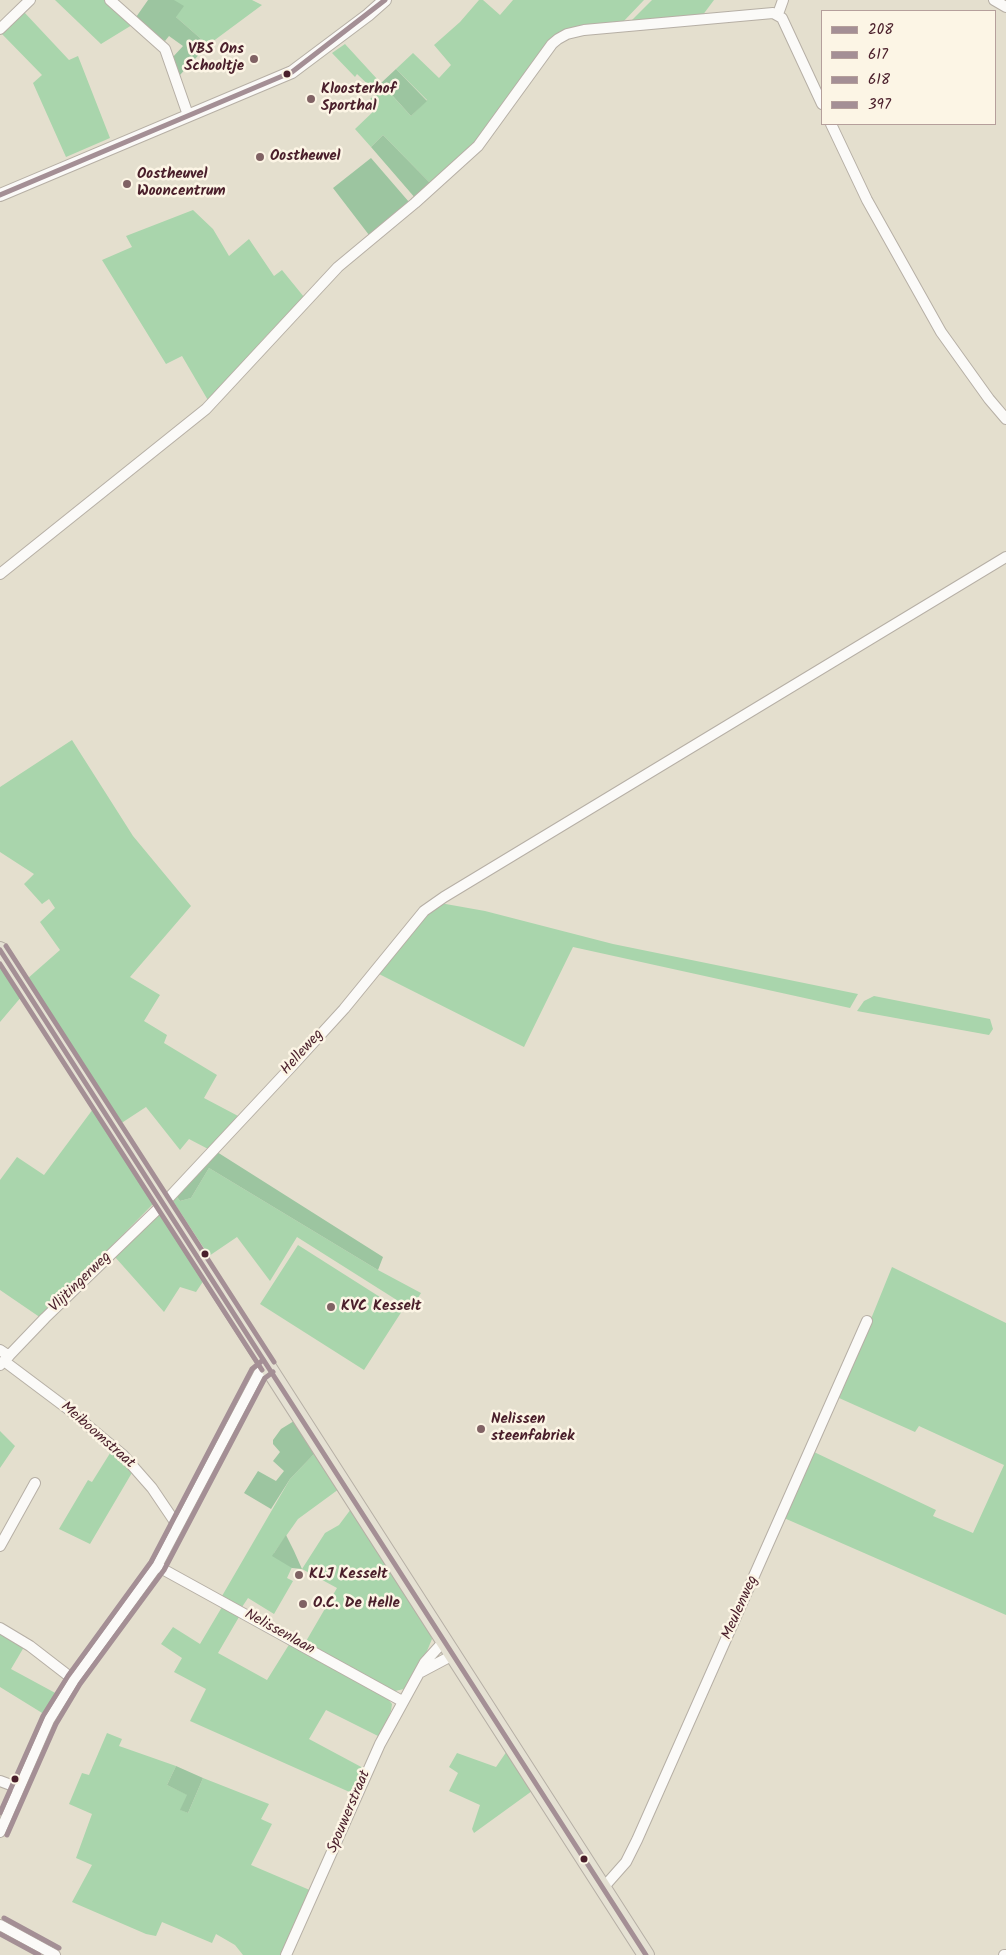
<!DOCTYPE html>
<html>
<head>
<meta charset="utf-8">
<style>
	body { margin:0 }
	#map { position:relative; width:1006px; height:1955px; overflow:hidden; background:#e4dfce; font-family:Kalam,sans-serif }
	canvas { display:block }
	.legend { position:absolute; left:821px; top:10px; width:175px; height:115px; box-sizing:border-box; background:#fcf5e5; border:1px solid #b59f9b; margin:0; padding:6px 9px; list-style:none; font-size:15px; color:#4a1f2b }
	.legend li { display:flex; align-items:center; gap:10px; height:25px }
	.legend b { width:25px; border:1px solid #b59f9b }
</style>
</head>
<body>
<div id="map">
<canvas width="1006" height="1955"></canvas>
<ul class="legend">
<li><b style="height:6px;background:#a48f95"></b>208</li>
<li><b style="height:6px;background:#a48f95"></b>617</li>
<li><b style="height:6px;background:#a48f95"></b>618</li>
<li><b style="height:6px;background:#a48f95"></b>397</li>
</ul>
</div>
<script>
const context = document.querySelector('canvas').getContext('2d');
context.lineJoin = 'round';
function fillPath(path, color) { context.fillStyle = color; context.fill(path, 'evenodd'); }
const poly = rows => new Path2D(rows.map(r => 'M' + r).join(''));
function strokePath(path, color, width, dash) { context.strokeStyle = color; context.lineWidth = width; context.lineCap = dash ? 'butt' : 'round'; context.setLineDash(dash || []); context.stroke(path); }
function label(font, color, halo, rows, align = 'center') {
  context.font = font + ' Kalam,sans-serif'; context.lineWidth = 5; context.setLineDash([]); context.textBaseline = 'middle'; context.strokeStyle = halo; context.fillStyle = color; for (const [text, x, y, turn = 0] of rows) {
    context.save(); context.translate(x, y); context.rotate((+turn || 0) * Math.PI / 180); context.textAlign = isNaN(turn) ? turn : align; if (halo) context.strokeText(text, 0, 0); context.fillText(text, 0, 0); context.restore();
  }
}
const green = poly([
	[55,0,105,0,132,25,101,44],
	[174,0,252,0,262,5,208,45,176,17],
	[479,0,483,0,500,15,513,0,644,0,622,23,570,30,479,139,433,186,383,135,371,147,355,129,377,108,370,99,377,93,357,74,355,77,332,53,345,44,411,116,427,100,396,69,413,53,439,78,451,65,434,45,460,22],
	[652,0,714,0,702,16,629,23],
	[24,12,69,60,78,56,110,138,66,157,33,83,42,75,1,33],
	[193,210,213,229,229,256,249,239,274,276,282,270,304,297,265,337,209,402,182,356,166,364,102,260,132,247,126,236],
	[72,740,133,836,191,906,130,977,160,995,144,1021,167,1035,164,1043,217,1075,204,1098,240,1117,210,1150,189,1139,180,1150,146,1107,120,1124,27,979,60,950,40,922,55,908,49,899,42,904,24,884,34,874,0,852,0,787],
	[440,903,485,911,613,944,858,994,850,1008,573,947,524,1047,377,973,417,923],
	[0,961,22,996,0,1022],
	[874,996,990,1019,993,1029,989,1035,857,1011,864,1001],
	[93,1109,154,1203,41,1318,0,1290,0,1180,17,1157,44,1175],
	[209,1168,378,1270,421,1293,411,1309,297,1237,270,1281,237,1237,209,1256,173,1201,177,1197,180,1201,191,1198],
	[157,1215,162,1216,204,1280,196,1292,180,1287,164,1312,115,1257],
	[298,1245,402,1311,364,1370,260,1304],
	[892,1267,1006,1323,1006,1615,784,1518,814,1452,936,1510,933,1516,973,1533,1004,1465,919,1426,915,1432,839,1398],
	[0,1431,15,1446,0,1468],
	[112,1450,133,1471,90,1544,59,1529,88,1480,92,1482],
	[315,1453,339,1489,298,1519,274,1553,293,1565,287,1578,293,1581,274,1614,248,1598,242,1607,222,1596,290,1479],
	[351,1509,431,1634,432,1639,427,1651,404,1689,395,1691,305,1643,337,1588,302,1569,325,1533,339,1525],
	[222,1607,239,1617,218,1653,267,1680,290,1643,387,1698,392,1704,391,1711,380,1737,326,1710,309,1739,365,1769,354,1794,190,1721,206,1689,174,1672,182,1658,161,1644,173,1627,200,1644],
	[0,1634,24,1647,11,1669,59,1695,47,1716,0,1687],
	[107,1733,122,1739,119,1746,176,1766,167,1785,188,1795,181,1810,188,1813,203,1778,269,1804,261,1819,272,1824,251,1865,312,1891,281,1955,243,1955,235,1945,216,1934,212,1943,162,1922,156,1936,146,1934,72,1902,92,1865,76,1858,92,1814,69,1804,82,1773,89,1775],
	[507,1751,532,1791,474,1833,472,1829,480,1805,449,1791,458,1773,449,1767,457,1753,496,1767]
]);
const forest = poly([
	[148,0,174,0,184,6,176,17,208,45,179,76,172,58,183,46,169,36,165,41,134,20],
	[396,69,427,101,411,116,381,83],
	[383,135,433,186,416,199,371,147],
	[371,158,409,202,369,235,333,188],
	[217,1152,383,1257,378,1270,209,1168,191,1198,180,1201,177,1197],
	[294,1421,315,1453,290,1479,271,1509,244,1493,258,1471,276,1481,284,1471,273,1461,280,1452,273,1444,273,1440,281,1429],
	[286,1535,294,1551,302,1569,292,1568,272,1556],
	[176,1766,203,1778,188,1813,180,1810,187,1795,167,1785]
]);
const minor = poly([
	[110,0,165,49,188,115],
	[994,0,1006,7],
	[778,14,783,0],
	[0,29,30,0],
	[831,124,867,200,941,332,989,399,1006,419],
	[0,574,206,409,338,267,415,203,478,146,552,44,558,39,567,34,584,30,773,13,782,18,822,104],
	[0,1350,9,1356],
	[4,1361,68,1409,123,1455,152,1488,177,1525],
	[0,1365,45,1318,163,1204,292,1066,344,1009,424,911,444,897,1006,557],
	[0,1546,35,1483],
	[157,1566,402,1701],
	[0,1628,30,1646,74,1680],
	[421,1672,453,1655],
	[0,1781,19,1788],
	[0,1832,49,1720,74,1680,157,1566,259,1373,268,1366],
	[603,1888,626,1862,637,1840,867,1321],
	[0,1925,55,1955],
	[286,1955,380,1744,425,1662,444,1641],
	[1004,1955,1006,1955]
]);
const tertiary = poly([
	[0,195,292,72,368,15,385,0]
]);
const primary = poly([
	[0,950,646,1955]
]);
const bus1 = poly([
	[0,950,646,1955]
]);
const bus2 = poly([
	[0,964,262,1370],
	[7,1835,56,1724,80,1684,164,1570,265,1378,273,1372],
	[0,1934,39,1955]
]);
const bus3 = poly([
	[6,946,274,1362],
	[0,1813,43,1716,68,1676,151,1562,252,1369,263,1360],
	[4,1918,59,1948]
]);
const bus4 = poly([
	[0,195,292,72,385,0]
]);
const markers = [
	[254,59,5,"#806264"],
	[287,74,4.5,"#4a1f2b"],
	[311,99,5,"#806264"],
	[260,157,5,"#806264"],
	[127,184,5,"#806264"],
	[205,1254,4.5,"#4a1f2b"],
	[331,1307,5,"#806264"],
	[481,1429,5,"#806264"],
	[299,1575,5,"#806264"],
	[303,1604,5,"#806264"],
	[15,1779,4.5,"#4a1f2b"],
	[584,1859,4.5,"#4a1f2b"]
];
const poiNames = [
	["VBS Ons",244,50,"right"],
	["Schooltje",244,67,"right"],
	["Kloosterhof",321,90],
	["Sporthal",321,107],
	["Oostheuvel",270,157],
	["Oostheuvel",137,175],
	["Wooncentrum",137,192],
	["KVC Kesselt",341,1307],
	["Nelissen",491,1420],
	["steenfabriek",491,1437],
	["KLJ Kesselt",309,1575],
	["O.C. De Helle",313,1604]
];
const streetNames = [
	["Helleweg",303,1053,-48],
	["Vlijtingerweg",81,1283,-44],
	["Meiboomstraat",97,1436,41],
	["Meulenweg",741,1608,-66],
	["Nelissenlaan",279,1633,29],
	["Spouwerstraat",350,1812,-67]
];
fillPath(green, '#a9d5ac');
fillPath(forest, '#9cc5a0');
strokePath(minor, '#b6afa5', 12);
strokePath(tertiary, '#b6afa5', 14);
strokePath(primary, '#b6afa5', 18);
strokePath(minor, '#fbfaf8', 10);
strokePath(tertiary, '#fbfaf8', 12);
strokePath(primary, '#e5e1d3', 16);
strokePath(bus1, '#a48f95', 5);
strokePath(bus2, '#a48f95', 5);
strokePath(bus3, '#a48f95', 5);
strokePath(bus4, '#a48f95', 5);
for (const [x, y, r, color] of markers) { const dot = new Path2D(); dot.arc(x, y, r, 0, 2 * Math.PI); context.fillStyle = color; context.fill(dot); strokePath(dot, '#fcf5e5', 2); }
label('bold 15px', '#4a1f2b', '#fcf5e5', poiNames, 'left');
label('15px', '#4a1f2b', '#fcf5e5', streetNames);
</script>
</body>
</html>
